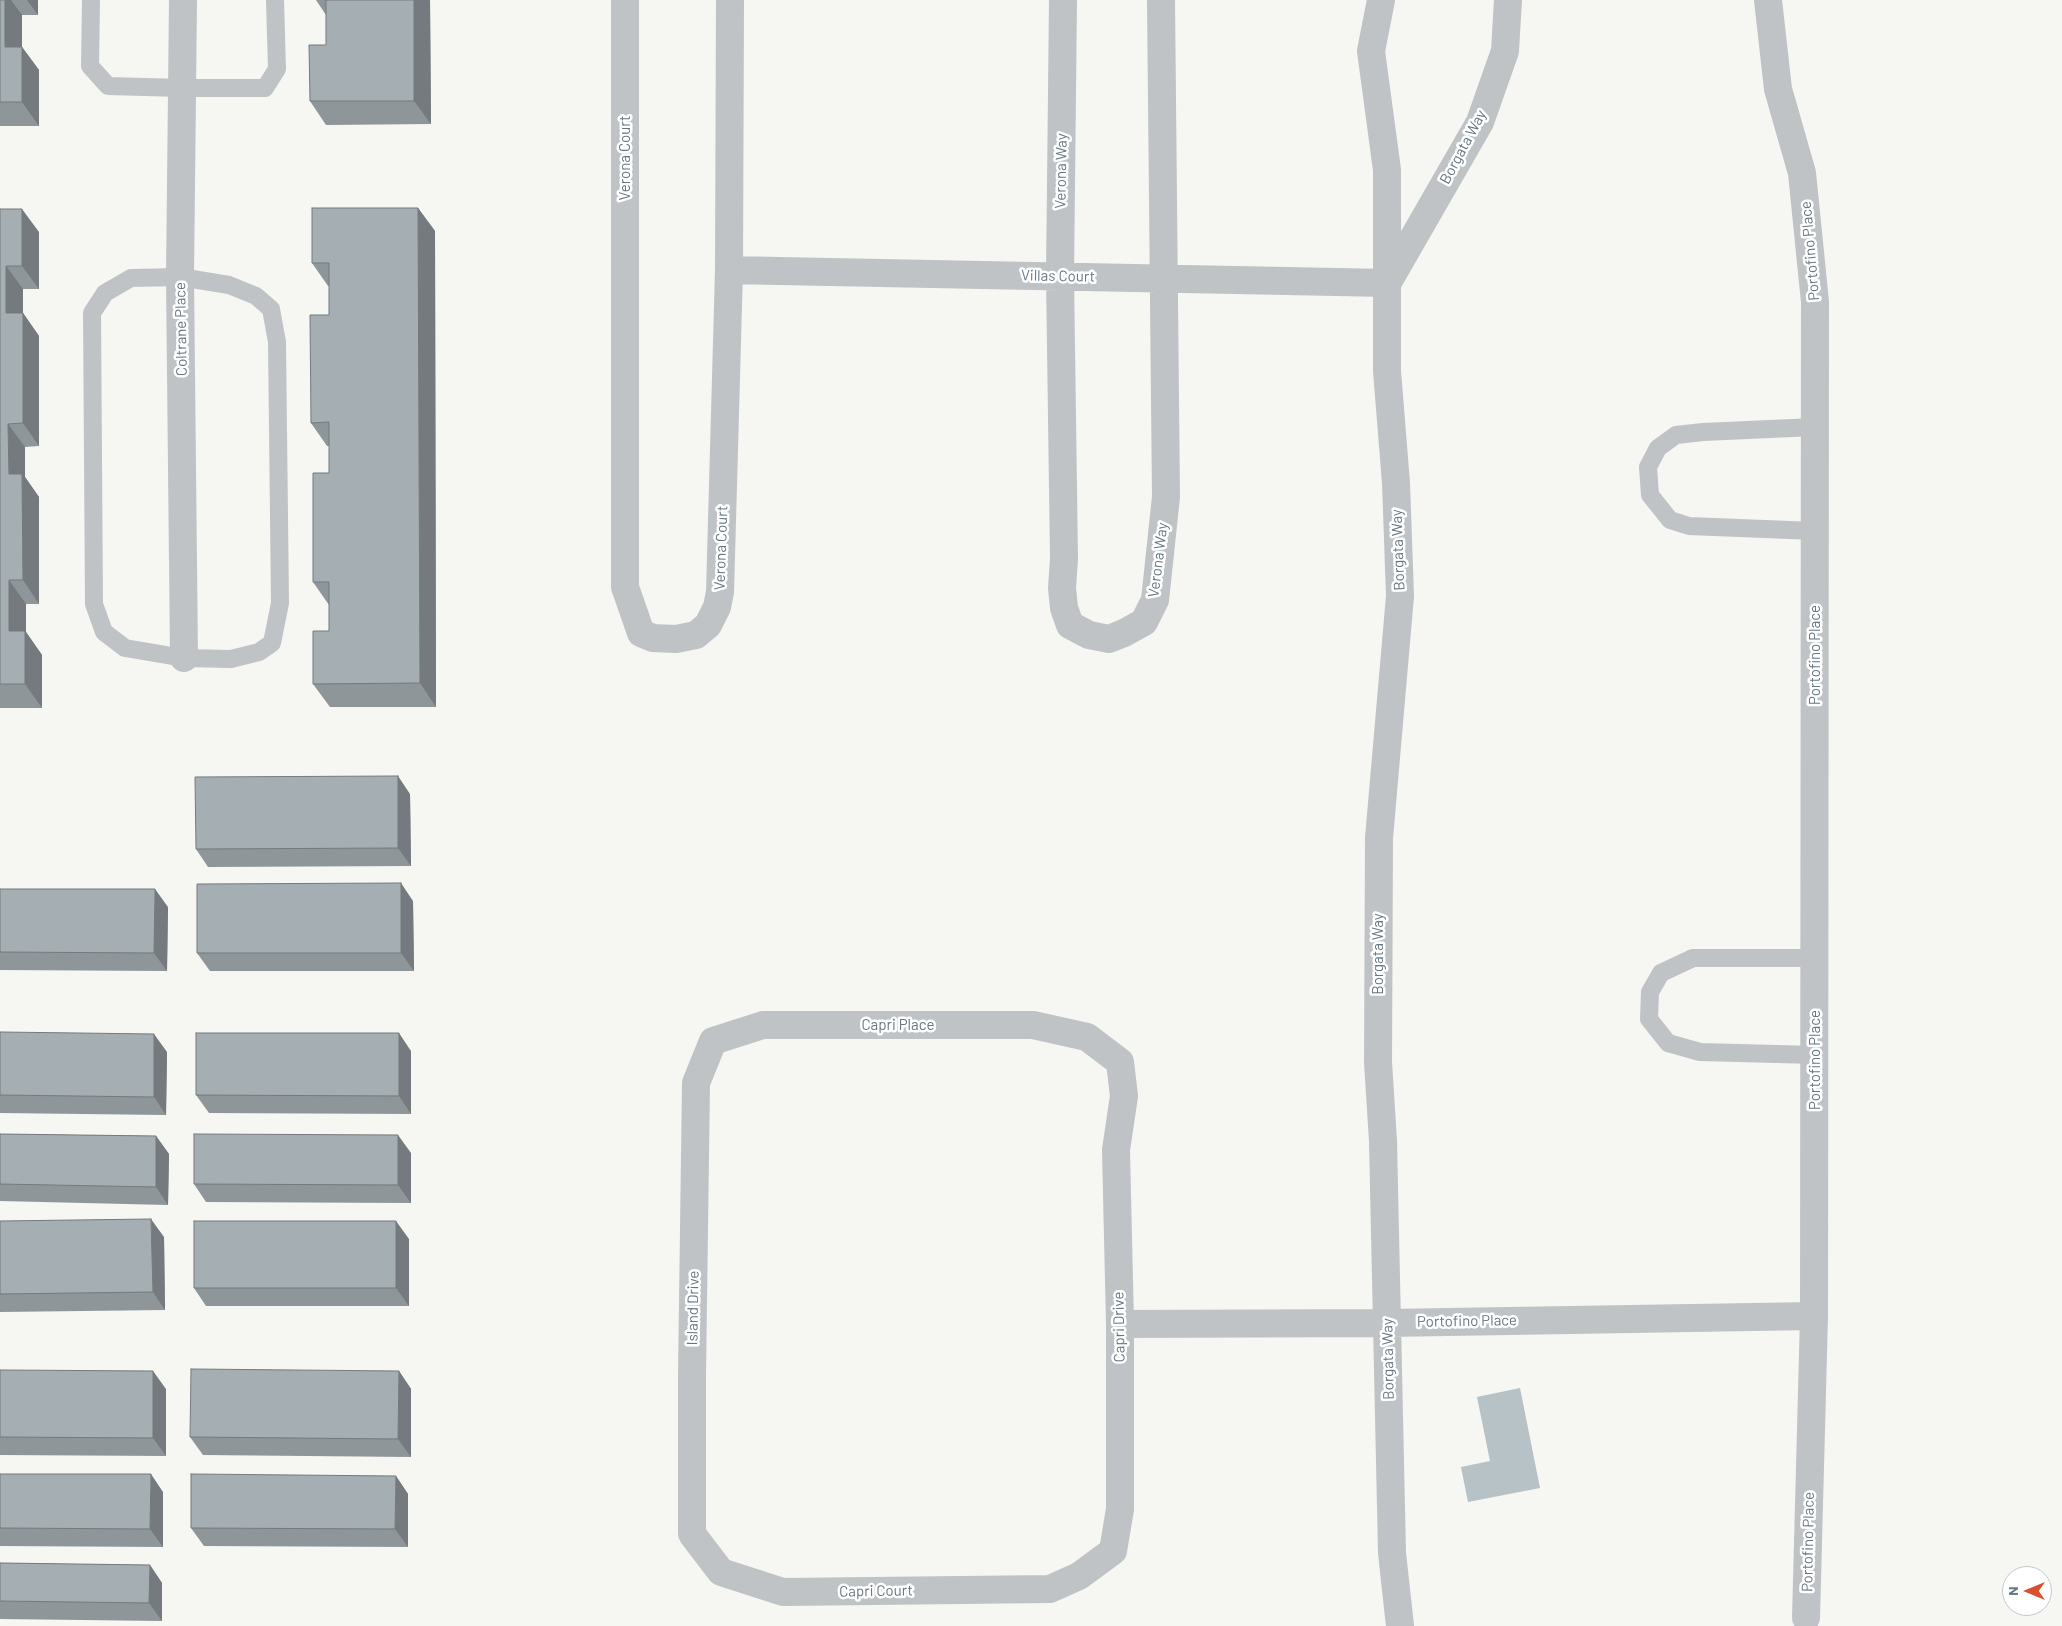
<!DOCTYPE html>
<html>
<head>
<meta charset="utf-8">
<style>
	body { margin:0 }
	#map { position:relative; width:2062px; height:1626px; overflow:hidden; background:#f6f6f2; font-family:Barlow,sans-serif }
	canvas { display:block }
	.north { position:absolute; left:2002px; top:1566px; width:50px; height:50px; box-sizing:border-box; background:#fff; border:1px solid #c2c9cd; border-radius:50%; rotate:270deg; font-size:14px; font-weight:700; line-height:20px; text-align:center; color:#667782 }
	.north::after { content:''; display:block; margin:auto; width:18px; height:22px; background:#da502e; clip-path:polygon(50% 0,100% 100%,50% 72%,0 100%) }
</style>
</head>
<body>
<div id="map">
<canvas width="2062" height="1626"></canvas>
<div class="north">N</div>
</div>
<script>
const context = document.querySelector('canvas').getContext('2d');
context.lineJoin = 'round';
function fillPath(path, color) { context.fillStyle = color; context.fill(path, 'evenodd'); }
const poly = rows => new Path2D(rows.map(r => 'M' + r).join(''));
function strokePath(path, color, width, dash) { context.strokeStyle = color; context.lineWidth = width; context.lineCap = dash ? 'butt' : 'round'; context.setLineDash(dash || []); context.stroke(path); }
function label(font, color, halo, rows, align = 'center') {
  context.font = font + ' Barlow,sans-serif'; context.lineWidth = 5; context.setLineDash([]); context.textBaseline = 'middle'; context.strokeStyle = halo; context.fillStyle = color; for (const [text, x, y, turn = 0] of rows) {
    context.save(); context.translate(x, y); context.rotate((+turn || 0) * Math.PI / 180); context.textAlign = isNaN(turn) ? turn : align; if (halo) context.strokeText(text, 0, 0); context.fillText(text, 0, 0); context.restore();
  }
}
const water = poly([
	[1520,1388,1540,1488,1468,1502,1461,1467,1490,1461,1477,1397]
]);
const service = poly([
	[91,0,90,66,108,86,182,88,265,88,277,69,275,0],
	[180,277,229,285,256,296,271,309,277,342,280,603,272,643,259,652,231,659,184,658,125,648,104,632,94,604,92,313,105,293,131,278,180,277],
	[1815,427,1703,432,1676,435,1658,448,1648,467,1650,495,1670,520,1689,526,1815,531],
	[1815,958,1693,958,1661,973,1650,992,1649,1019,1668,1043,1700,1052,1815,1055]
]);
const minor = poly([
	[183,0,180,277,184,658],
	[625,0,625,587,641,633,653,638,676,639,696,635,708,625,717,607,720,592,729,270,730,0],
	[1063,0,1060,276,1064,559,1062,588,1064,608,1070,625,1089,635,1109,639,1124,633,1144,622,1155,600,1166,497,1161,0],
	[1381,0,1371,51,1387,170,1387,371,1396,483,1400,596,1379,838,1378,1062,1383,1141,1392,1553,1400,1626],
	[1768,0,1778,89,1802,173,1815,302,1814,1316,1806,1618],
	[729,270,1387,283],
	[1388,282,1480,122,1505,51,1508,0],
	[763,1025,1033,1025,1087,1037,1120,1062,1124,1096,1116,1150,1120,1324,1120,1509,1113,1551,1079,1576,1050,1589,783,1592,721,1572,692,1534,692,1375,696,1083,713,1041,763,1025],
	[1120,1324,1387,1323,1814,1316]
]);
const wall = poly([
	[0,0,38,0,38,15,22,15,22,47,39,70,39,126,0,126],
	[316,0,430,0,431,124,326,125,310,101,326,45,326,15],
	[418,208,435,231,436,707,330,707,313,684,329,631,329,605,313,582,329,473,329,446,327,446,311,423,329,315,329,286,328,286,312,263],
	[0,209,39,232,39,289,23,289,23,313,39,336,39,446,25,447,25,477,39,497,39,604,26,604,26,632,42,655,42,708,0,708],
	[410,794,411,866,208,867,196,849],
	[0,889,168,907,167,971,0,970],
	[413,901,414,971,210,971,197,953],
	[0,1032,167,1052,166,1115,0,1113],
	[411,1051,411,1114,209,1113,196,1095],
	[0,1134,156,1136,169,1154,168,1205,0,1201],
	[411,1153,411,1203,206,1202,194,1184],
	[0,1221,164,1237,165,1310,0,1312],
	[409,1239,409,1306,206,1306,194,1288],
	[0,1370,166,1389,166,1456,0,1455],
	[399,1371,411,1389,411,1457,203,1455,190,1437],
	[0,1474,163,1492,163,1547,0,1546],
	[396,1476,408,1494,408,1547,204,1546,191,1528],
	[0,1563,150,1565,162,1583,162,1621,0,1619]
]);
const shadedWall = poly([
	[5,0,11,0,22,15,22,70,5,47],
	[27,0,38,0,38,15],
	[414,0,430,0,431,124,414,101],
	[22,47,39,70,39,126,22,102],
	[418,208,435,231,436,707,420,683],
	[22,209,39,232,39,289,22,266],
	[6,266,23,289,23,336,6,313],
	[23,313,39,336,39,446,23,423],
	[8,424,25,447,25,477,39,497,39,604,23,580,9,474],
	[9,580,26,604,26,632,42,655,42,708,25,684,9,631],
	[398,776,410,794,411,866,398,848],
	[401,883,413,901,414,971,401,953],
	[155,889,168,907,167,971,154,953],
	[399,1033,411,1051,411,1114,399,1096],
	[154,1034,167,1052,166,1115,154,1097],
	[398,1135,411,1153,411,1203,398,1185],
	[156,1136,169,1154,168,1205,156,1187],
	[151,1219,164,1237,165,1310,153,1292],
	[396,1221,409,1239,409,1306,396,1288],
	[153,1371,166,1389,166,1456,153,1438],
	[399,1371,411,1389,411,1457,398,1439],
	[151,1474,163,1492,163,1547,150,1529],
	[396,1476,408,1494,408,1547,395,1529],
	[150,1565,162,1583,162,1621,149,1603]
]);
const building = poly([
	[0,0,5,0,5,47,22,47,22,102,0,102,0,0],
	[326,0,414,0,414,101,310,101,309,45,326,45,326,0],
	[312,208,418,208,420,683,313,684,313,631,329,631,329,582,313,582,313,473,329,473,329,422,311,423,310,315,329,315,329,263,312,263,312,208],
	[0,209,22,209,22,266,6,266,6,313,23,313,23,423,8,424,9,474,22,474,23,580,9,580,9,631,25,631,25,684,0,684,0,209],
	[398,776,398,848,196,849,195,777,398,776],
	[401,883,401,953,197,953,197,884,401,883],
	[0,889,155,889,154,953,0,952,0,889],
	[0,1032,154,1034,154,1097,0,1095,0,1032],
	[196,1033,399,1033,399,1096,196,1095,196,1033],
	[0,1134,156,1136,156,1187,0,1184,0,1134],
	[194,1134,398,1135,398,1185,194,1184,194,1134],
	[151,1219,153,1292,0,1294,0,1221,151,1219],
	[194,1221,396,1221,396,1288,194,1288,194,1221],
	[191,1369,399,1371,398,1439,190,1437,191,1369],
	[0,1370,153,1371,153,1438,0,1437,0,1370],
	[0,1474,151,1474,150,1529,0,1528,0,1474],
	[191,1474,396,1476,395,1529,191,1528,191,1474],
	[0,1563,150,1565,149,1603,0,1601,0,1563]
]);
const streetNames = [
	["Borgata Way",1463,147,-62],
	["Verona Court",625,158,-90],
	["Verona Way",1061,171,-89],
	["Portofino Place",1810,251,-95],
	["Villas Court",1058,276,1],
	["Coltrane Place",181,329,-91],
	["Verona Court",721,548,-88],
	["Borgata Way",1398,550,-92],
	["Verona Way",1158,560,-83],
	["Portofino Place",1815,655,-90],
	["Borgata Way",1378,954,-90],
	["Capri Place",898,1025],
	["Portofino Place",1815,1060,-90],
	["Island Drive",693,1308,-89],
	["Portofino Place",1467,1321,-1],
	["Capri Drive",1119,1327,-91],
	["Borgata Way",1388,1359,-91],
	["Portofino Place",1808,1542,-89],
	["Capri Court",876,1591,-1]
];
fillPath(water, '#b6c2c6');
strokePath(service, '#bfc3c6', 18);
strokePath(minor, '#bfc3c6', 28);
fillPath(wall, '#8e969a');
fillPath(shadedWall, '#747a7d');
fillPath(building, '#a5aeb3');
strokePath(building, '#747a7d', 1);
label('15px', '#667782', '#fff', streetNames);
</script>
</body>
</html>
